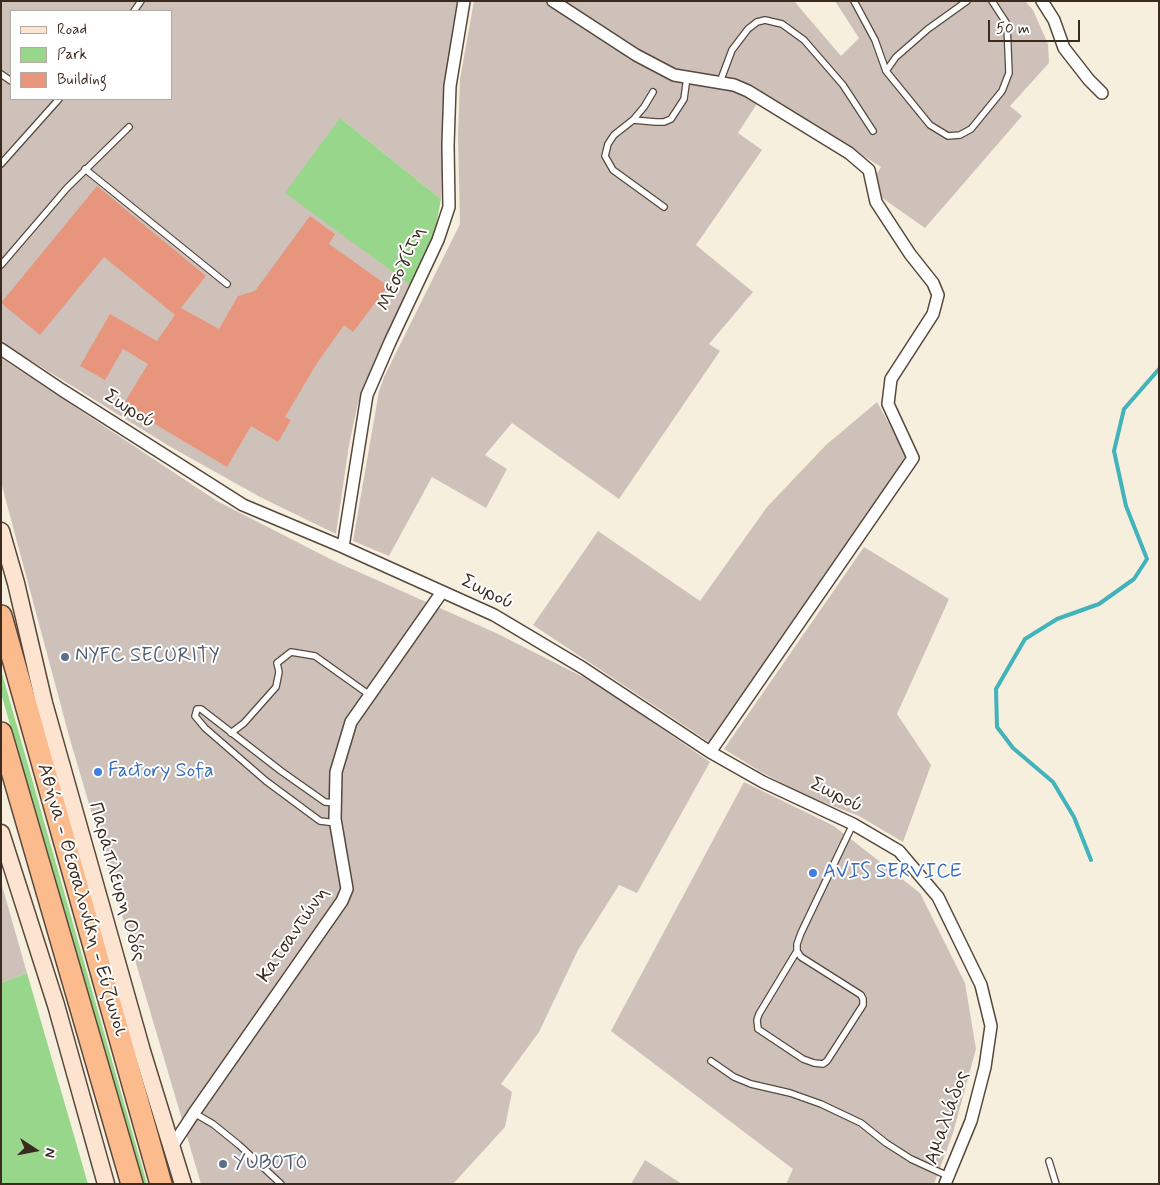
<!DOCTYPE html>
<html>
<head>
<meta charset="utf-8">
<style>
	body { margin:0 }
	#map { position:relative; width:1160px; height:1185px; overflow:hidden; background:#f6efde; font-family:Mynerve,sans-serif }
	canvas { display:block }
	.frame { position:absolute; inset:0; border:2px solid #3b2a1e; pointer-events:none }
	.legend { position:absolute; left:10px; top:10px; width:162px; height:90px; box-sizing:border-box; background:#fff; border:1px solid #b1aaa5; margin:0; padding:6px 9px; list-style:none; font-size:15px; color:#3b2a1e }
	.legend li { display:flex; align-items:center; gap:10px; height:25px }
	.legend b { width:25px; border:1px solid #b1aaa5 }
	.north { position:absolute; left:10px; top:1125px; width:50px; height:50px; -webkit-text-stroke:4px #fff; paint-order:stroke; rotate:101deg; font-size:14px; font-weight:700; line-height:20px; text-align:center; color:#3b2a1e }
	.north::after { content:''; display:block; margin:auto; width:18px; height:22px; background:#3b2a1e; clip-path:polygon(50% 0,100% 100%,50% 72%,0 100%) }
	.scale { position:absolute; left:988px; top:20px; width:92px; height:22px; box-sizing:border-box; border:2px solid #3b2a1e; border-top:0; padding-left:6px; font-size:15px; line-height:18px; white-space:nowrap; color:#3b2a1e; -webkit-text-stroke:4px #fff; paint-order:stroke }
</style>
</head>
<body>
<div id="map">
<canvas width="1160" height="1185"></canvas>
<div class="frame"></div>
<ul class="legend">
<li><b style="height:6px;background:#fde4d1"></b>Road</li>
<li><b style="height:14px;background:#98d68b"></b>Park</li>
<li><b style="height:14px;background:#e8957e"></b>Building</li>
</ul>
<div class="north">N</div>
<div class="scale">50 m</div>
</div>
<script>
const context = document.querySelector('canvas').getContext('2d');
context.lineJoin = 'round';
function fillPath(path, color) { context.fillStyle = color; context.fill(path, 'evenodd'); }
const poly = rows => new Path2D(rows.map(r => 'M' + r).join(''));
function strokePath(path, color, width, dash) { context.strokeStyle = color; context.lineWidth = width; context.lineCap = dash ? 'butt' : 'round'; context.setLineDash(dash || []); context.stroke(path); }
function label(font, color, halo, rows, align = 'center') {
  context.font = font + ' Mynerve,sans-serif'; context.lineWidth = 4; context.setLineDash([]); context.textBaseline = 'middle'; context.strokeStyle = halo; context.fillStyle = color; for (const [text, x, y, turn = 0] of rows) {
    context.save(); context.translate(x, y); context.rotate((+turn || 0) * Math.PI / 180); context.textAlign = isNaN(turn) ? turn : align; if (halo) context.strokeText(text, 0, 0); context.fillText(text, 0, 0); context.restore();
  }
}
const industrial = poly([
	[1,1,458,1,445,78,441,199,340,118,411,285,380,351,358,403,349,445,336,534,260,497,169,446,1,342],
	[11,11,171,11,171,99,11,99],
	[474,1,794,1,841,56,859,38,835,1,1025,1,1033,10,1048,44,1049,63,1010,106,1022,116,925,228,868,188,881,167,837,139,762,96,738,133,762,150,696,245,753,292,709,344,720,351,619,499,512,423,485,455,507,469,486,508,432,477,389,556,353,541,379,391,384,377,460,224,458,137,460,79],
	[1,358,217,501,334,561,496,633,597,684,710,762,637,893,619,885,578,950,539,1032,501,1084,512,1092,505,1127,453,1184,201,1184,69,736,1,482],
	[877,402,908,458,709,742,533,625,598,531,700,601,767,507,826,445],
	[864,547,949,599,897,714,931,765,903,842,859,816,807,796,761,772,724,749],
	[744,782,834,826,920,893,965,983,976,1049,953,1133,934,1184,786,1184,793,1169,611,1031],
	[1,882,27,973,1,983],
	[645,1160,682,1184,631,1184]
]);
const green = poly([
	[340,118,441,199,435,231,411,285,285,193],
	[1,670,147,1184,141,1184,1,693],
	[27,973,88,1184,1,1184,1,983]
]);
const stream = poly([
	[1091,860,1074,817,1053,782,1013,748,997,727,996,689,1025,639,1057,619,1099,604,1134,579,1147,559,1126,506,1114,451,1124,409,1159,369]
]);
const building = poly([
	[97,186,206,276,181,308,219,329,238,296,255,291,310,216,335,234,329,244,388,286,353,332,344,325,317,363,285,417,291,420,278,442,251,426,227,467,123,405,148,364,123,349,105,380,80,366,110,314,157,341,175,315,104,257,40,335,1,303]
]);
const lane = poly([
	[854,1,875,40,886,71,930,125,948,136,960,135,971,129,1002,91,1009,73,1007,24,992,1],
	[134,11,141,1],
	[886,71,896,57,928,29,967,1],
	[1,74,11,81],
	[720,82,732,50,748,29,757,22,765,20,782,24,804,40,843,85,873,131],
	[653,92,644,107,633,120,614,135,608,144,605,156,613,170,664,207],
	[633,120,656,122,664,122,671,119,684,99,687,77],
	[1,164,59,99],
	[85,169,227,284],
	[1,265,67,188,129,127],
	[231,733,244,723,276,687,279,672,277,663,291,652,315,656,371,696],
	[336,803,325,802,281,771,201,709,197,709,195,716,205,728,266,781,320,821,336,823],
	[797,951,801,957,861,995,863,999,863,1005,827,1061,823,1064,814,1063,803,1059,758,1029,757,1020,759,1014,797,951,797,944,801,933,853,824],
	[711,1061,734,1077,751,1084,790,1093,821,1104,861,1123,886,1143,911,1159,948,1176],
	[194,1113,213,1124,239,1145,281,1184],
	[1049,1161,1056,1184]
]);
const street = poly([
	[553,1,636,55,674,75,734,85,748,91,849,153,869,170,876,202,910,254,933,283,938,295,933,314,891,379,888,404,913,458,710,752],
	[1042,1,1054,20,1064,48,1089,80,1102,93],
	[1,349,62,390,243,505,343,547,494,615,583,668,710,752,763,782,853,824,899,851,938,897,981,985,991,1026,985,1067,971,1121,945,1184],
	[343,547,367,395,390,342,438,240,449,207,448,145,450,86,464,1],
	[171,1148,194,1113,342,901,347,889,335,819,336,772,351,722,442,592]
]);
const secondary = poly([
	[1,531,16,583,44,703,142,1051,183,1184],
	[1,833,56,1005,106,1184]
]);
const highway = poly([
	[1,616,161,1184],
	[1,733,132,1184]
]);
const markers = [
	[65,657,5,"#5c6f8a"],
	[98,772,5,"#3f7fe0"],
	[813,873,5,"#3f7fe0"],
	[223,1164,5,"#5c6f8a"]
];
const streetNames = [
	["Μεσογίτη",402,269,-66],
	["Σωρού",129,410,32],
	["Σωρού",487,593,26],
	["Σωρού",836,796,26],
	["Παράπλευρη Οδός",116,882,74],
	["Αθήνα - Θεσσαλονίκη - Εύζωνοι",81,900,74],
	["Κατσαντώνη",294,935,-56],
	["Αμαλιάδος",948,1118,-71]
];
const serviceNames = [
	["NYFC SECURITY",75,657],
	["YUBOTO",233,1164]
];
const shopNames = [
	["Factory Sofa",108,772],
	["AVIS SERVICE",823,873]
];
fillPath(industrial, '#cec1ba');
fillPath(green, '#98d68b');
strokePath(stream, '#42b2bb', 4);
fillPath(building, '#e8957e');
strokePath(lane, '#57483b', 8);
strokePath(street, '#57483b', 14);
strokePath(secondary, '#57483b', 19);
strokePath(highway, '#57483b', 24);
strokePath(lane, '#fff', 5.5);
strokePath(street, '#fff', 11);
strokePath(secondary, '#fde4d1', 16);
strokePath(highway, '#fbbb8c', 21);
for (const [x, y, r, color] of markers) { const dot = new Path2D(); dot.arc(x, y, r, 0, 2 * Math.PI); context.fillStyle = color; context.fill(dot); strokePath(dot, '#fff', 2); }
label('20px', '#3b2a1e', '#fff', streetNames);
label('20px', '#4e5e75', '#fff', serviceNames, 'left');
label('20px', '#366cbe', '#fff', shopNames, 'left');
</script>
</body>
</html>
